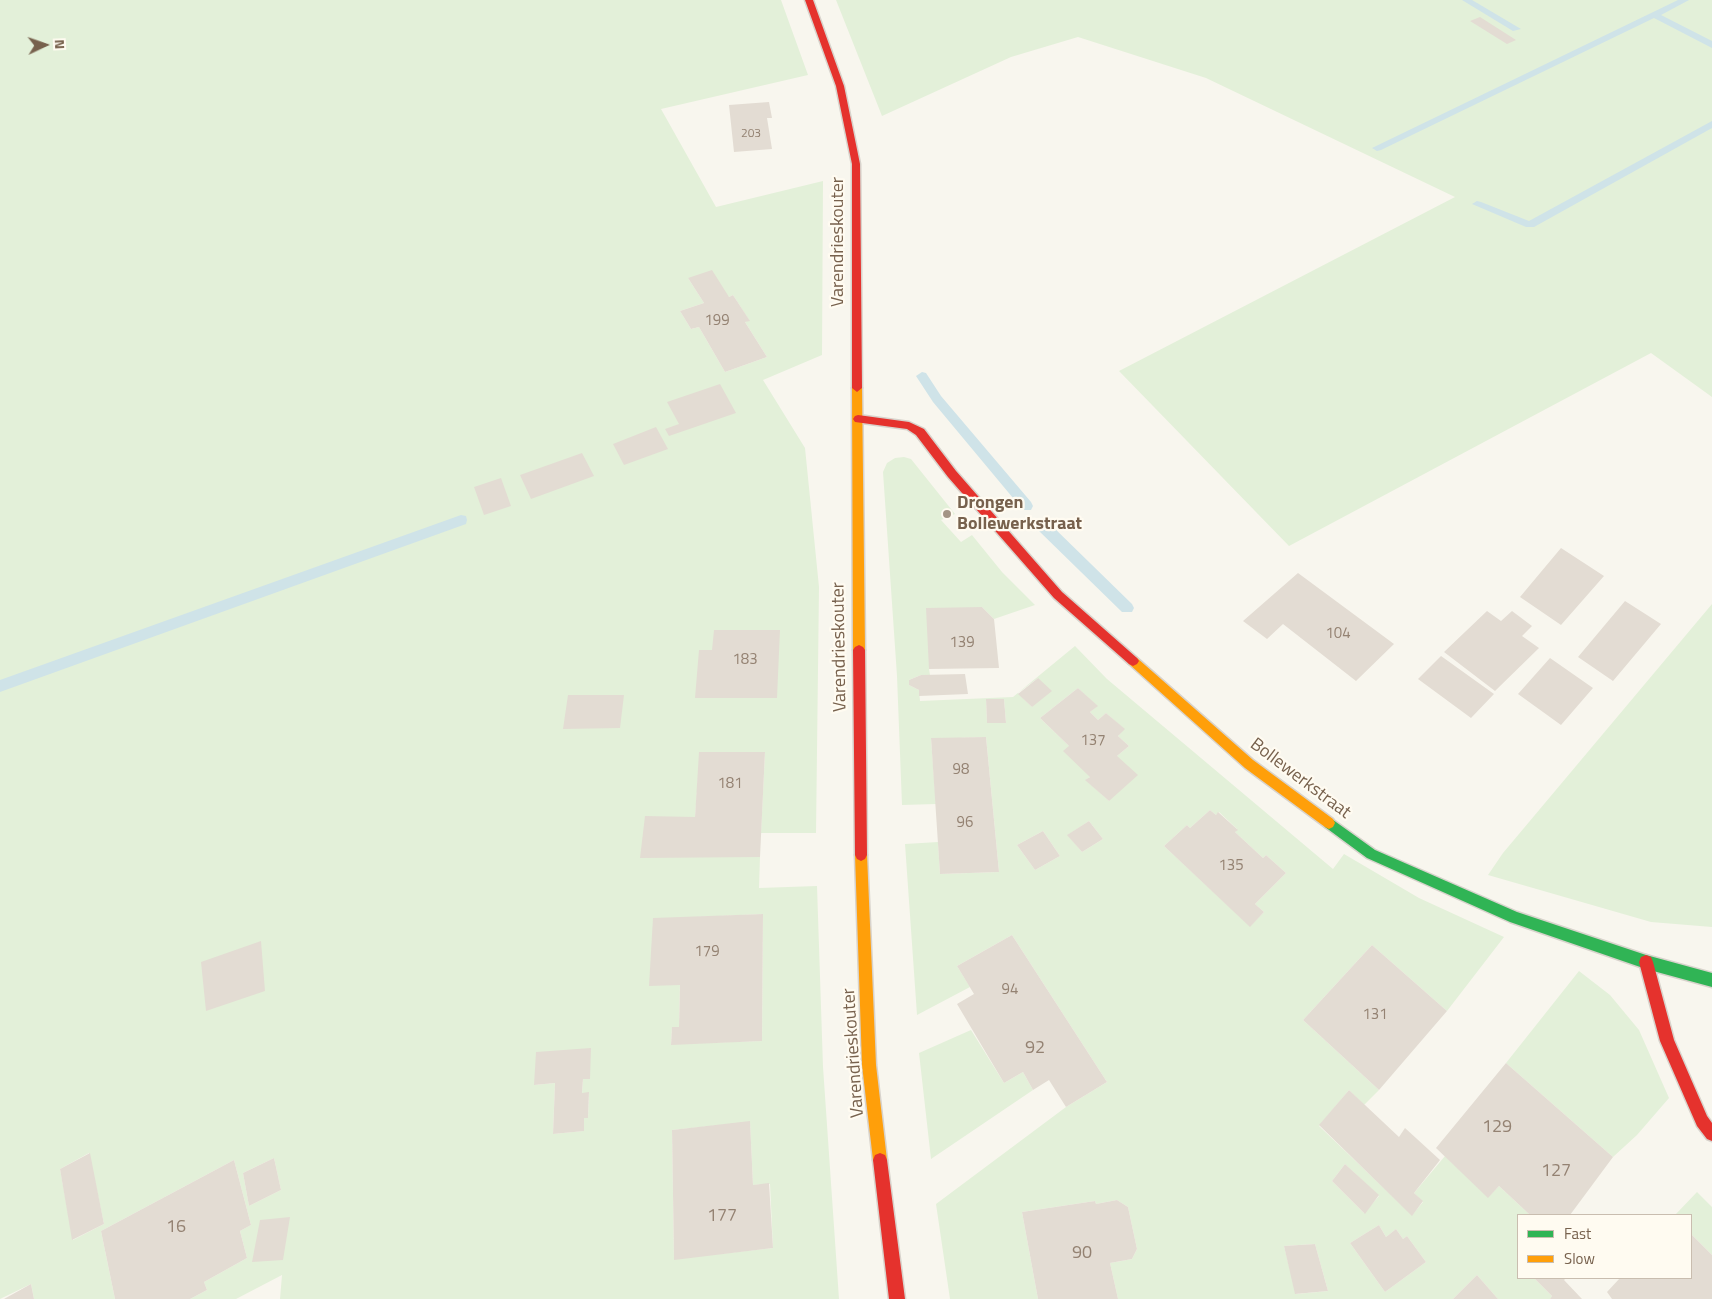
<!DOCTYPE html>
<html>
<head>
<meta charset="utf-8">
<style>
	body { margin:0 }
	#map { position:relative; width:1712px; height:1299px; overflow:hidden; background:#f8f6ee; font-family:"Titillium Web",sans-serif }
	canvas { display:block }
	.legend { position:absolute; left:1517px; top:1214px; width:175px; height:65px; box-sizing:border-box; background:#fffbf1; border:1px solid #c9bdaf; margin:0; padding:6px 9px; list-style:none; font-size:15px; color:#77614d }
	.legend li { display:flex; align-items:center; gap:10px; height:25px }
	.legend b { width:25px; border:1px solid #c9bdaf }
	.north { position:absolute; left:20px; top:20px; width:50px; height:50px; -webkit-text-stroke:4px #fffbf1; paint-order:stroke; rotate:87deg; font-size:14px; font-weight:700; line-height:20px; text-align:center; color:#77614d }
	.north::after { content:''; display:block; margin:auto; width:18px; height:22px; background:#77614d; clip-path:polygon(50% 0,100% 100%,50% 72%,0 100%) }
</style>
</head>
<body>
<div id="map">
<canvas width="1712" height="1299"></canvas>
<ul class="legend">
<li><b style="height:6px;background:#30b455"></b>Fast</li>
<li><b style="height:6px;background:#ff9f0a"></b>Slow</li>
</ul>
<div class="north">N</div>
</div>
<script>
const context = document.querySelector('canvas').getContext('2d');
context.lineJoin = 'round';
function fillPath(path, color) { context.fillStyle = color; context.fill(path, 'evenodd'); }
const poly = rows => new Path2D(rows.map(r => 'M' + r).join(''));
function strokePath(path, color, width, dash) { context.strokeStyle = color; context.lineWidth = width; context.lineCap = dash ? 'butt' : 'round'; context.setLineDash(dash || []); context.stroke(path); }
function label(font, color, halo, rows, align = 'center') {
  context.font = font + ' "Titillium Web",sans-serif'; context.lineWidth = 4.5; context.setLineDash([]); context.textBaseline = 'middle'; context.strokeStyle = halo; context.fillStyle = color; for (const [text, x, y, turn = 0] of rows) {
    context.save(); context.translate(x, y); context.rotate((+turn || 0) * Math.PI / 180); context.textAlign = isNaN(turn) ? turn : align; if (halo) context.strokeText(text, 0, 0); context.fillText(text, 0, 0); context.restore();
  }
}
const green = poly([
	[0,0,781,0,808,75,661,109,716,207,823,181,822,355,763,380,805,448,819,587,816,833,761,833,765,752,700,752,695,817,670,817,760,857,759,888,817,886,823,1067,839,1299,280,1299,282,1275,236,1299,190,1299,207,1290,204,1282,247,1258,240,1231,251,1225,234,1160,101,1231,115,1299,34,1299,31,1284,0,1299],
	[688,278,729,297,733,295,749,320,745,322,767,357,725,372,699,327,691,329,680,311,704,303],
	[763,914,762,1041,671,1044,672,1028,679,1027,680,985,653,919],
	[591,1048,583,1079,582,1093,589,1093,588,1118,584,1118,583,1131,553,1134,555,1083,534,1085],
	[750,1122,753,1185,770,1184,773,1248,674,1259,672,1130],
	[89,1153,104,1224,73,1240,60,1169],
	[274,1158,281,1190,249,1206,243,1173],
	[836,0,1712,0,1712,397,1651,353,1289,546,1119,371,1455,197,1206,78,1078,37,1011,57,882,116],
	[904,457,911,459,955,514,941,520,961,542,972,535,1002,572,1035,605,994,619,982,607,929,669,930,675,921,675,909,680,909,685,919,690,920,701,1013,697,1075,646,1107,679,1333,869,1344,854,1419,898,1504,937,1447,1011,1372,945,1303,1020,1379,1090,1364,1105,1349,1090,1319,1126,1412,1215,1423,1202,1414,1193,1445,1156,1488,1197,1499,1186,1530,1215,1518,1215,1518,1278,1534,1278,1552,1296,1550,1299,1498,1299,1477,1275,1453,1299,1118,1299,1110,1263,1132,1259,1137,1249,1128,1207,1117,1200,1096,1204,1095,1201,1022,1212,1038,1299,950,1299,936,1204,1066,1107,1107,1082,1012,935,957,966,970,987,917,1015,905,844,938,842,940,874,999,872,986,737,931,739,936,804,902,805,897,676,883,472,887,463,895,458],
	[1038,678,1032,707,1018,693],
	[1078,688,1097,706,1090,712,1098,720,1106,713,1124,729,1118,736,1129,746,1117,756,1109,801,1086,780,1096,772,1040,718],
	[986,699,1004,699,1006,723,987,722],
	[1210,810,1216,815,1219,812,1237,829,1235,832,1263,858,1266,855,1286,873,1255,904,1264,912,1250,926,1164,846,1187,825,1190,828],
	[1089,821,1103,839,1082,852,1068,835],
	[1043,831,1060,856,1035,870,1017,845],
	[1345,1164,1379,1196,1364,1213,1332,1181],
	[1379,1225,1386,1237,1396,1229,1403,1239,1407,1236,1426,1262,1385,1292,1350,1243],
	[1315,1244,1328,1291,1296,1294,1284,1246],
	[1712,604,1712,927,1651,922,1488,875,1503,853],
	[1579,971,1610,995,1639,1030,1669,1098,1637,1135,1613,1157,1506,1063],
	[971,1030,1004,1083,1023,1072,1033,1090,931,1159,919,1053],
	[1697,1192,1712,1207,1712,1255,1691,1234,1691,1215,1675,1215]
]);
const stream = poly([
	[1462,0,1472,0,1521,29,1513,31,1462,0],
	[1678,0,1689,0,1661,15,1712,41,1712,48,1654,18,1381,150,1377,151,1372,148,1678,0],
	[1712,121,1712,128,1534,227,1526,227,1472,204,1477,201,1481,202,1529,221,1712,121],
	[922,372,926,373,941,396,1031,502,1033,506,1031,510,1023,510,933,402,916,376,922,372],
	[461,515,466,516,467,520,466,524,0,692,0,680,461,515],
	[1043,521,1048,522,1132,604,1134,608,1132,612,1122,612,1038,530,1037,526,1038,522,1043,521]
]);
const building = poly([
	[1480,17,1516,40,1507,44,1470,21],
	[769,102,772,118,767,118,772,149,734,152,729,105],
	[712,270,729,297,733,295,750,321,745,322,767,357,725,372,699,327,691,329,680,311,704,303,688,278],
	[720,384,736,413,669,436,665,429,679,424,667,402],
	[656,427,668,449,624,465,613,444],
	[582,453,594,476,531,499,520,475],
	[501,478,511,506,484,515,474,487],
	[1561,548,1604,576,1561,625,1520,597],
	[1298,573,1394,644,1356,681,1283,624,1267,639,1243,621],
	[1625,601,1661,624,1613,681,1578,657],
	[982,607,994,619,999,668,929,669,926,608],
	[1487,611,1501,621,1512,611,1532,626,1522,636,1539,648,1495,691,1444,652],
	[714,630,780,630,777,698,695,698,699,650,712,650],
	[1441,656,1494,694,1471,718,1418,679],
	[1550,658,1593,688,1561,725,1518,694],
	[965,674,968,694,919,696,919,690,909,685,909,680,921,675],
	[1038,678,1052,691,1032,707,1018,694],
	[1078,688,1098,706,1090,712,1098,720,1106,713,1125,729,1118,736,1129,746,1117,756,1138,775,1109,801,1085,780,1090,777,1063,751,1069,746,1040,718],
	[568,695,624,695,620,728,563,729],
	[986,699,1004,699,1006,723,987,723],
	[986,737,999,872,940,874,931,738],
	[699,752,765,752,760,857,640,858,645,816,695,817],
	[1210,810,1216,815,1218,812,1238,830,1235,832,1263,858,1266,855,1286,873,1255,904,1264,912,1250,927,1164,846,1187,825,1190,828],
	[1089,821,1103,839,1082,852,1067,835],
	[1043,831,1060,856,1035,870,1017,845],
	[763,914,762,1041,671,1045,672,1027,679,1027,680,985,649,986,653,918],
	[1012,935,1107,1082,1066,1107,1049,1080,1033,1090,1023,1072,1004,1083,957,1004,974,994,957,966],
	[261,941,265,991,206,1011,201,962],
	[1372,945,1447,1011,1379,1090,1303,1020],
	[591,1048,590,1079,583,1079,582,1093,589,1092,588,1118,584,1118,584,1131,553,1134,555,1083,534,1085,536,1052],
	[1506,1063,1613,1157,1570,1215,1530,1215,1499,1186,1488,1198,1436,1148],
	[1349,1090,1399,1137,1405,1128,1440,1160,1414,1193,1423,1201,1412,1216,1319,1125],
	[750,1121,753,1185,769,1183,773,1248,674,1260,672,1130],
	[90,1153,104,1224,72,1240,60,1169],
	[274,1158,281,1190,249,1206,243,1173],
	[234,1160,251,1225,240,1231,247,1258,204,1282,207,1290,190,1299,115,1299,101,1231],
	[1345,1164,1379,1195,1365,1214,1332,1181],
	[1117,1200,1128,1207,1137,1249,1132,1259,1110,1263,1118,1299,1038,1299,1022,1212,1095,1201,1096,1204],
	[290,1217,283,1260,252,1262,260,1220],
	[1379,1225,1386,1237,1396,1229,1403,1239,1407,1236,1426,1262,1385,1292,1350,1243],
	[1691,1234,1712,1255,1712,1299,1612,1299,1607,1292,1620,1278,1691,1278],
	[1315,1244,1328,1291,1295,1294,1284,1246],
	[1477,1275,1498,1299,1453,1299],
	[1534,1278,1566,1278,1564,1280,1582,1299,1550,1299,1552,1296],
	[31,1284,34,1299,4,1299]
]);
const fast = poly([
	[1329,817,1375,850,1517,912,1646,955,1712,973,1712,987,1646,969,1510,922,1367,858,1325,827,1323,823,1325,819,1329,817]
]);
const slow = poly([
	[857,384,862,388,865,650,863,653,859,655,855,653,853,650,852,388,857,384],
	[1133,656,1137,658,1253,760,1333,819,1335,823,1333,827,1329,829,1325,827,1245,768,1129,664,1127,661,1129,658,1133,656],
	[861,849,865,851,867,855,876,1065,887,1160,885,1165,880,1167,875,1165,873,1160,862,1065,855,855,857,851,861,849]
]);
const jam = poly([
	[805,0,813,0,844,86,860,164,862,388,857,392,852,388,852,164,836,86,805,0],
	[858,415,909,422,924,429,956,471,1062,592,1137,658,1139,661,1137,664,1133,666,1129,664,1054,598,948,477,916,435,907,429,855,422,853,419,855,416,858,415],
	[859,645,863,647,865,650,867,855,865,859,861,861,857,859,855,855,853,650,855,647,859,645],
	[1646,955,1651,957,1653,962,1674,1040,1707,1116,1712,1123,1712,1141,1707,1139,1697,1126,1660,1041,1639,962,1641,957,1646,955],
	[880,1153,885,1155,887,1160,905,1299,889,1299,873,1160,875,1155,880,1153]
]);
const markers = [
	[947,514,5,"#a49585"]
];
const farNumbernames = [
	["203",751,134]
];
const numberNames = [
	["199",717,321],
	["104",1338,634],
	["139",962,643],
	["183",745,660],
	["137",1093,741],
	["98",961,770],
	["181",730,784],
	["96",965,823],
	["135",1231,866],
	["179",707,952],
	["94",1010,990],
	["131",1375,1015]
];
const streetNames = [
	["Varendrieskouter",839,242,-90],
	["Varendrieskouter",840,647,-91],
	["Bollewerkstraat",1300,779,37],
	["Varendrieskouter",854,1053,-94]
];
const poiNames = [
	["Drongen",957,504],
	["Bollewerkstraat",957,525]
];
const nearNumbernames = [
	["92",1035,1049],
	["129",1497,1128],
	["127",1556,1172],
	["177",722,1217],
	["16",176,1228],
	["90",1082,1254]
];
fillPath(green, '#e3f0d9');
fillPath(stream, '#cfe3e8');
fillPath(building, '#e3dcd3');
strokePath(fast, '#d8d3cc', 3);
strokePath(slow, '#d8d3cc', 3);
strokePath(jam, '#d8d3cc', 3);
fillPath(fast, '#30b455');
fillPath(slow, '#ff9f0a');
fillPath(jam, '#e5322d');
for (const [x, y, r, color] of markers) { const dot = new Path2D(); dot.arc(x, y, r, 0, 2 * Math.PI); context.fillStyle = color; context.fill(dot); strokePath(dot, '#fffbf1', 2); }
label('12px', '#948272', null, farNumbernames);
label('15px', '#948272', null, numberNames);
label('18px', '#77614d', '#fffbf1', streetNames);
label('bold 18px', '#77614d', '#fffbf1', poiNames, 'left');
label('18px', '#948272', null, nearNumbernames);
</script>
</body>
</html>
